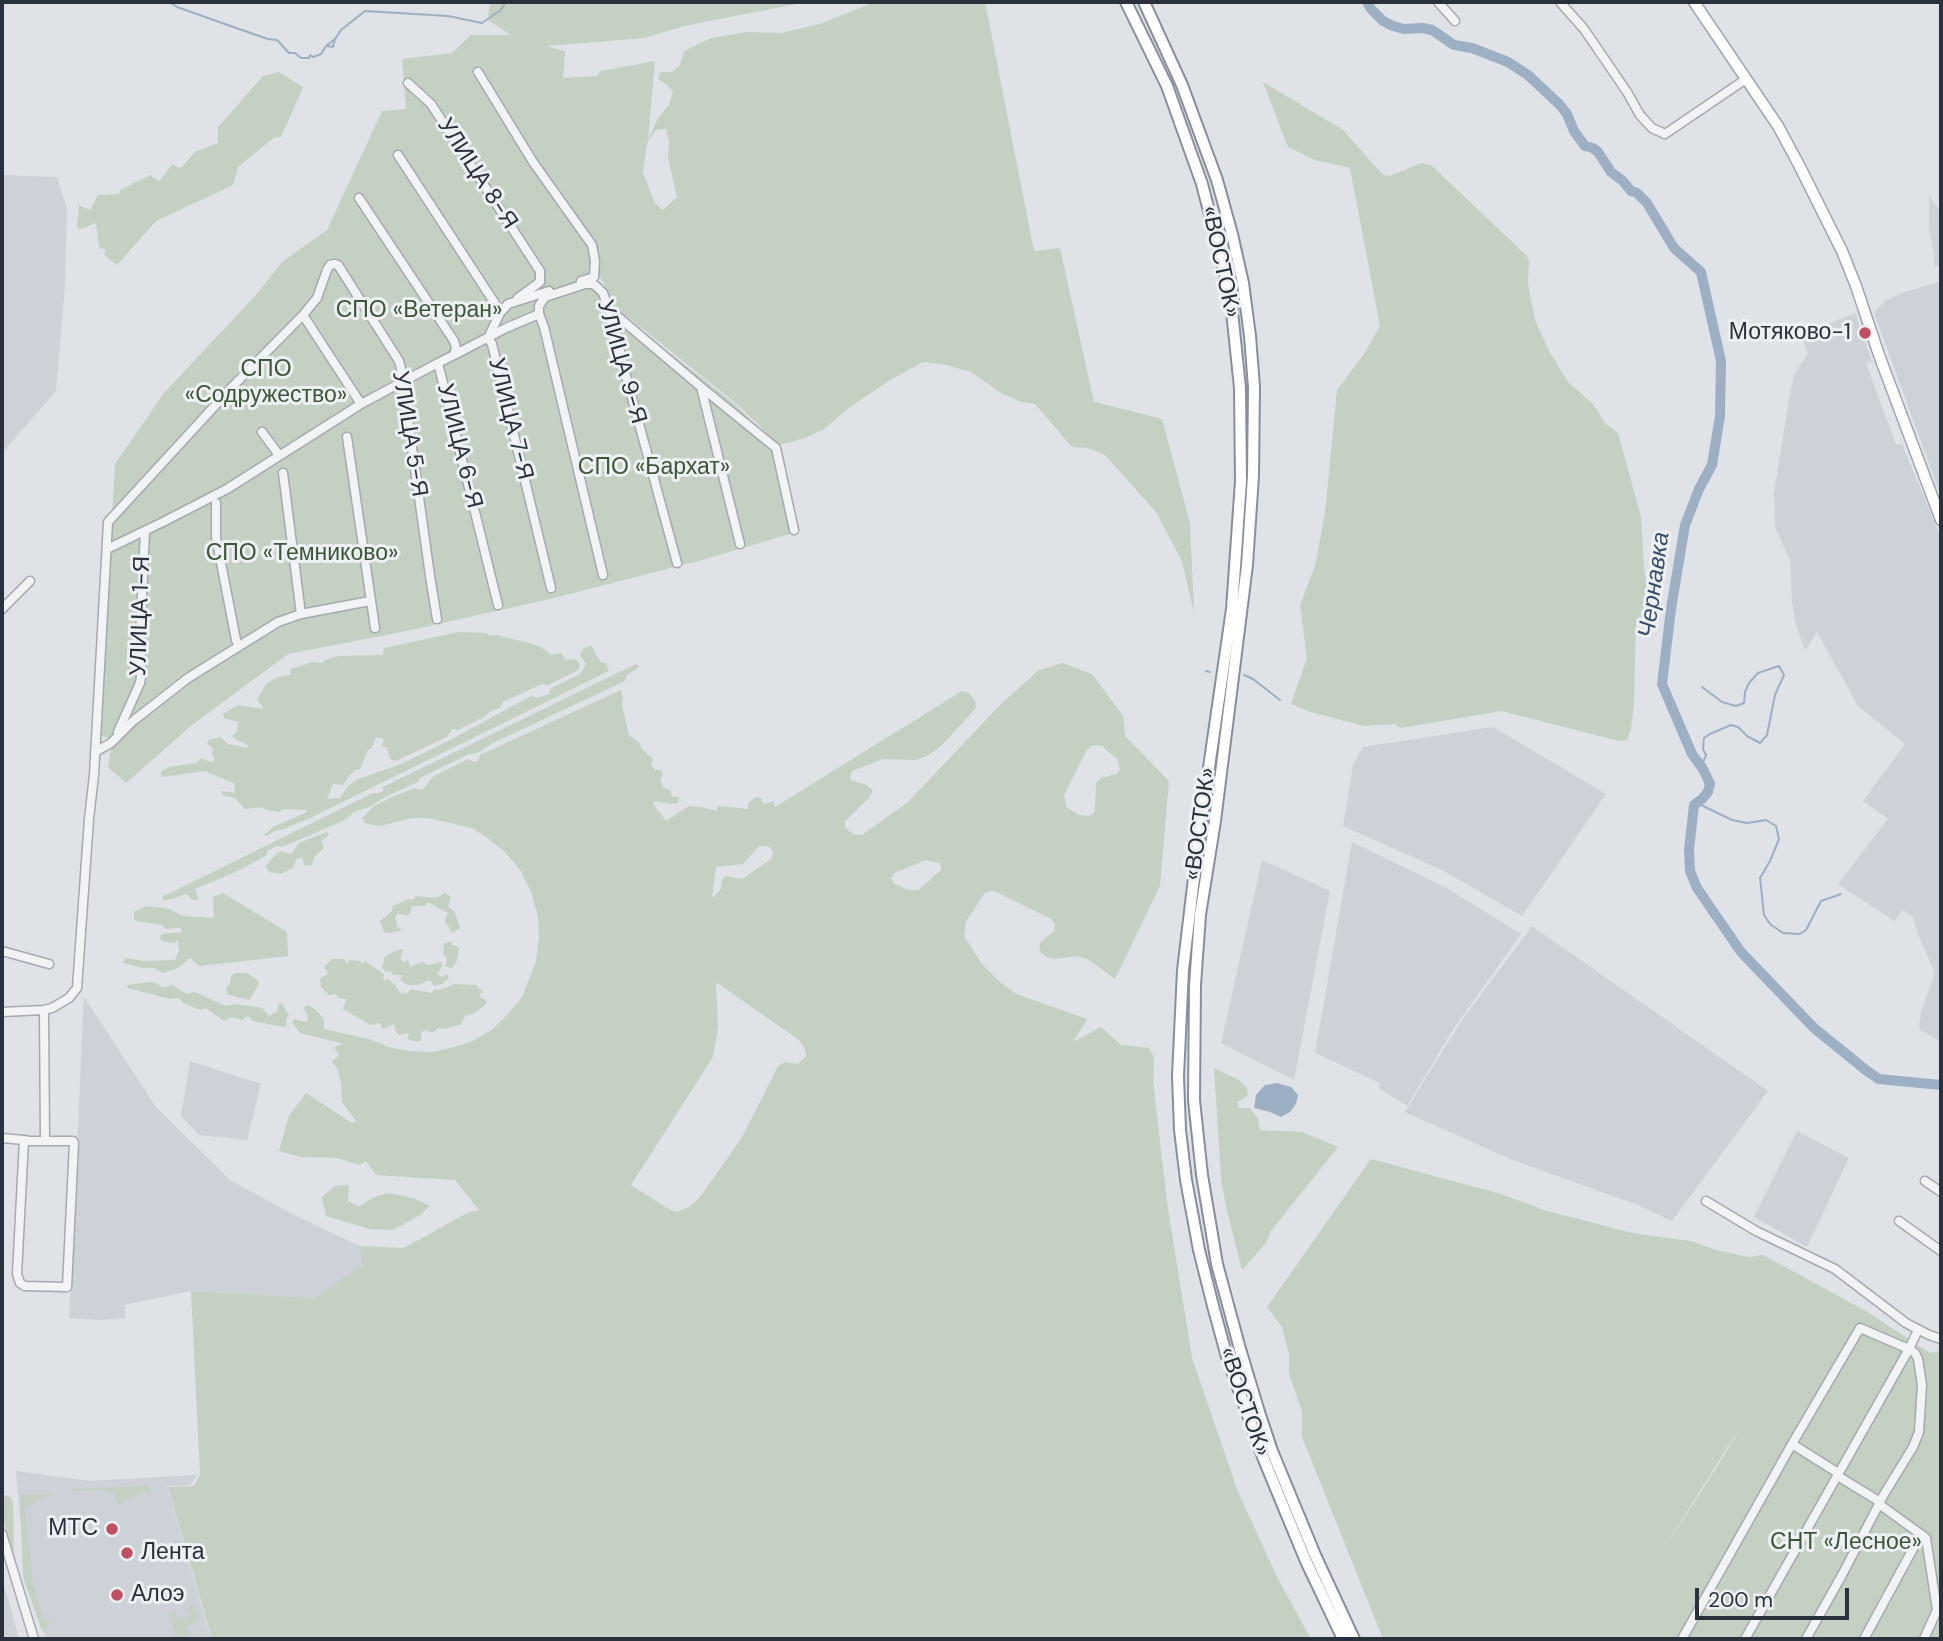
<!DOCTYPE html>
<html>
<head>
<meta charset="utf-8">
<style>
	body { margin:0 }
	#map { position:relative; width:1943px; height:1641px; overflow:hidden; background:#dfe2e7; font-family:"DM Sans",sans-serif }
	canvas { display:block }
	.frame { position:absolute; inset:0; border:4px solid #2a303c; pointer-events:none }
	.scale { position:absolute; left:1695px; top:1588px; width:154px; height:32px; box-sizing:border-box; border:4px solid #2a303c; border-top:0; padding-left:9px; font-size:21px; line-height:24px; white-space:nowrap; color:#2a303c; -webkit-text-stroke:5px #eef1f4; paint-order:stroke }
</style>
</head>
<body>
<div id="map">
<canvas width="1943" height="1641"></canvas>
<div class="frame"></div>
<div class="scale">200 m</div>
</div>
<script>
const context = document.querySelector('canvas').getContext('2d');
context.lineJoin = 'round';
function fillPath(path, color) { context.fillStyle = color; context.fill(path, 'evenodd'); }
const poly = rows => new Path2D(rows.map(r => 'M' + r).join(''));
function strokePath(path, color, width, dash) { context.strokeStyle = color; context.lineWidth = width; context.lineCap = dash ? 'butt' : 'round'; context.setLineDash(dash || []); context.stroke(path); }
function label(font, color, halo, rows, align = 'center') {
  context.font = font + ' "DM Sans",sans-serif'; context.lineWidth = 6; context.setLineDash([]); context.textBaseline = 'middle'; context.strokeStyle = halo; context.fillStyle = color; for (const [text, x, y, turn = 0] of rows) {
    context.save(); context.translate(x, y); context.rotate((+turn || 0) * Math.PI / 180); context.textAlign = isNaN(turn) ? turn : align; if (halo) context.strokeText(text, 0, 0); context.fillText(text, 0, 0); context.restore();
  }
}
const built = poly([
	[2,175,57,177,67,209,65,286,56,391,2,453],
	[1929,195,1941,213,1941,265,1934,267,1934,254,1929,230],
	[1941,281,1941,496,1874,313,1885,301,1902,293],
	[1855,313,1872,362,1866,363,1896,445,1902,444,1941,538,1941,1042,1919,1029,1921,1012,1935,973,1917,932,1914,918,1903,910,1894,921,1838,884,1888,819,1863,801,1905,744,1858,706,1817,632,1805,651,1796,625,1792,602,1790,560,1775,527,1774,493,1789,400,1794,375,1808,353,1801,335],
	[1493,727,1606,794,1522,916,1444,871,1343,826,1353,765,1363,747],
	[1352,842,1445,887,1521,934,1452,1031,1407,1106,1379,1088,1380,1083,1315,1053],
	[1262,860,1330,891,1294,1080,1221,1043],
	[1532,926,1768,1091,1672,1221,1638,1205,1513,1160,1405,1112,1460,1023],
	[84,997,156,1107,230,1180,294,1215,359,1246,364,1265,314,1298,191,1291,124,1305,126,1318,100,1320,69,1318],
	[190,1061,261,1084,247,1140,199,1135,181,1116],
	[1797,1131,1849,1158,1807,1247,1754,1217],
	[16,1471,89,1481,197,1475,190,1485,167,1486,211,1639,46,1639,25,1570],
	[2,1579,10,1606,19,1639,2,1639]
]);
const green = poly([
	[490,2,807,2,684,26,644,38,547,46,565,51,563,78,597,76,601,71,655,61,648,140,658,118,669,105,673,91,666,84,658,79,660,72,672,72,680,65,684,51,711,38,746,32,782,33,820,24,875,2,985,2,1034,251,1060,248,1094,402,1162,419,1190,523,1194,613,1182,561,1156,512,1105,455,1088,448,1072,447,1035,404,1021,402,1001,393,971,372,946,365,923,362,892,379,850,407,824,429,805,438,779,445,737,404,615,307,600,276,594,277,614,309,736,405,779,449,797,532,702,560,550,599,411,630,288,654,192,725,126,783,108,767,113,740,100,735,115,464,164,393,256,295,282,262,327,230,382,111,406,109,402,59,452,53,471,35,511,35,488,20],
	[666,129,669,142,668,158,677,197,663,210,655,203,643,173,647,143,656,130],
	[279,72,303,87,281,137,275,137,238,167,233,185,156,221,117,265,104,255,106,250,99,247,96,223,79,230,77,226,79,205,90,210,98,195,119,194,120,190,150,175,159,181,172,165,181,168,195,152,218,143,218,127,263,76],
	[1263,82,1343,130,1383,175,1390,176,1421,163,1431,165,1527,256,1529,262,1528,284,1535,320,1549,351,1568,382,1593,404,1605,423,1618,433,1641,517,1644,569,1652,616,1636,622,1634,702,1631,729,1627,740,1619,741,1501,711,1401,728,1395,724,1364,726,1310,712,1291,704,1307,658,1300,605,1315,566,1325,513,1337,390,1364,354,1380,326,1350,168,1315,160,1288,147],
	[459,632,487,633,490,636,497,635,540,646,551,655,561,653,566,660,574,659,579,662,580,666,577,671,548,685,542,684,503,702,500,708,492,710,484,717,458,730,452,729,447,737,396,761,390,759,387,748,382,746,384,739,376,737,371,749,368,750,360,769,355,770,348,777,343,785,333,784,327,799,340,798,349,785,356,780,401,764,452,739,531,696,538,698,549,694,551,688,580,674,586,664,580,655,583,649,591,645,601,662,606,663,609,671,308,819,281,830,276,830,267,836,264,835,273,827,307,812,307,810,283,809,279,812,268,810,260,807,245,809,235,798,222,795,222,791,235,793,234,783,204,771,164,777,161,775,161,771,169,767,196,763,202,758,210,762,215,761,212,755,213,749,207,743,209,740,220,737,228,744,247,748,248,745,235,739,232,736,237,732,238,722,224,718,223,714,238,705,262,709,263,707,257,700,266,684,278,677,290,675,291,669,313,662,323,663,325,660,338,656,383,655,384,648],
	[1063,663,1092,674,1123,716,1125,736,1169,781,1160,886,1115,979,1089,960,1077,956,1054,959,1047,957,1041,953,1039,947,1041,942,1054,931,1055,924,1051,919,996,892,991,891,985,893,966,921,964,936,981,963,1000,982,1016,994,1087,1019,1073,1042,1101,1027,1121,1045,1149,1048,1154,1057,1153,1081,1167,1202,1192,1358,1238,1492,1277,1577,1311,1639,212,1639,168,1487,194,1486,200,1475,191,1291,314,1298,363,1265,359,1246,404,1248,469,1212,479,1210,455,1180,376,1175,366,1161,359,1165,338,1158,302,1157,279,1151,289,1116,306,1093,352,1123,356,1121,342,1102,341,1083,338,1070,332,1061,339,1056,334,1047,344,1044,300,1033,292,1022,294,1019,307,1022,308,1015,303,1008,308,1005,316,1010,324,1019,324,1029,369,1039,389,1047,408,1051,432,1052,455,1047,472,1041,492,1030,507,1015,522,997,536,961,539,938,538,916,531,892,521,871,504,851,489,839,472,828,428,818,412,818,380,826,365,823,362,818,374,806,390,798,414,788,422,790,434,776,468,759,474,762,478,761,480,755,621,690,623,697,622,705,629,735,640,743,641,748,653,759,651,764,655,770,661,770,663,775,660,780,664,788,670,790,672,796,679,797,678,803,671,804,653,801,654,805,666,821,689,806,702,807,717,811,718,806,748,809,748,803,756,797,761,798,763,804,774,801,775,807,962,691,969,693,975,701,976,708,943,744,929,755,916,760,883,759,852,771,850,778,852,781,865,784,873,790,869,798,845,821,845,827,850,832,856,835,862,835,908,802,1002,703,1039,670],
	[1096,745,1102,746,1118,760,1120,770,1117,774,1101,778,1096,783,1095,807,1094,813,1089,816,1079,815,1067,808,1064,795,1087,750,1091,746],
	[759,846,768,846,773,851,772,858,744,878,738,879,728,876,724,877,722,880,721,889,712,898,716,867,743,864],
	[926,860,939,863,941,867,941,870,918,890,908,890,895,884,891,879,894,873],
	[716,982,799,1040,805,1048,806,1056,798,1064,785,1062,778,1066,741,1139,700,1197,689,1207,677,1212,670,1210,631,1185,713,1057,718,1028],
	[636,664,639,667,627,675,625,681,493,743,477,753,467,755,420,778,418,782,389,795,367,808,356,811,343,821,282,847,277,846,267,851,267,855,238,871,195,889,199,900,192,900,187,894,171,899,163,900,162,897,373,793,379,793,383,791,383,787],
	[327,832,329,835,321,841,324,848,315,856,311,866,304,865,302,858,296,859,294,867,281,874,269,872,266,866,275,855,282,851,289,854,293,852,299,843],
	[223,893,287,932,288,956,199,966,190,958,178,968,163,973,154,968,144,968,123,963,126,958,143,961,175,960,179,951,178,940,174,943,162,941,160,938,162,934,182,932,180,928,165,929,162,925,136,921,134,919,134,912,146,906,169,909,183,916,214,918,213,897],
	[445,893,451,897,448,906,455,913,460,928,452,933,445,921,448,913,428,902,425,906,412,906,410,913,406,916,398,913,395,917,397,924,397,927,401,928,400,931,389,933,384,932,380,921,392,911,393,906,409,899,413,900,415,896,437,898],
	[451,941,452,946,455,945,459,948,457,961,452,968,445,966,447,959,443,954,444,944],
	[400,949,403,950,400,959,405,962,408,959,410,967,422,962,428,965,442,962,442,967,437,974,442,977,447,974,449,978,442,984,434,986,430,980,418,985,408,985,400,980,402,975,393,975,391,971,386,972,382,968,385,956],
	[332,959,344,959,346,964,350,960,360,961,363,964,365,961,384,974,383,981,388,979,395,985,400,993,406,994,411,989,432,993,434,989,440,990,454,984,476,985,482,991,479,997,486,1000,486,1004,475,1013,465,1016,461,1024,445,1029,438,1028,432,1033,427,1030,421,1032,422,1037,419,1042,407,1039,409,1033,399,1035,396,1032,394,1024,383,1029,380,1023,371,1025,343,1009,346,999,338,998,336,994,329,995,321,987,320,978,328,974,324,967],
	[236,973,247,973,257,980,259,984,249,1000,227,994,226,988,230,983,231,976],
	[149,982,156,983,163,988,172,985,187,994,195,992,225,1006,236,1004,262,1008,269,1016,278,1011,278,1004,282,1004,289,1015,286,1019,287,1026,283,1027,253,1021,248,1016,242,1020,232,1017,224,1021,206,1008,200,1010,183,1003,179,998,170,999,128,988,127,985],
	[1214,1068,1239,1080,1247,1088,1248,1096,1237,1102,1239,1108,1250,1108,1258,1119,1260,1130,1302,1132,1338,1147,1270,1232,1266,1243,1242,1270,1226,1206,1221,1178],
	[1371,1159,1501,1194,1547,1211,1632,1233,1690,1241,1720,1251,1749,1257,1763,1255,1866,1311,1930,1353,1941,1351,1941,1344,1941,1639,1383,1639,1302,1437,1302,1411,1289,1374,1289,1354,1282,1327,1267,1307],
	[1747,1416,1720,1462,1671,1538,1671,1537],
	[349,1185,348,1201,359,1207,372,1198,388,1193,413,1198,430,1206,420,1215,393,1230,369,1229,326,1216,322,1197,335,1186],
	[147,1486,152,1490,150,1494,148,1495,146,1492,123,1499,124,1503,118,1505,114,1492,108,1494,107,1490,70,1491,68,1494,71,1489],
	[2,1494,10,1497,13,1502,14,1552,12,1552,2,1516],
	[53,1494,36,1500,37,1503,25,1507,33,1583,44,1622,50,1621,50,1624,46,1625,47,1630,42,1631,23,1577,20,1497,22,1495],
	[193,1605,195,1606,198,1620,186,1627,189,1638,192,1639,177,1639,169,1614,176,1613,178,1619,190,1616,188,1608]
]);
const water = poly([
	[1277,1083,1291,1087,1298,1095,1296,1104,1290,1112,1281,1117,1270,1112,1254,1108,1256,1095,1265,1085]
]);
const stream = poly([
	[169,2,177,7,239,29,268,39,277,40,289,53,295,53,301,58,309,58,310,55,313,57,321,54,326,46,335,39,341,30,365,11,448,16,482,23,501,10,506,2],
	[327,46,333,47,335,39],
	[1206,671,1210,672],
	[1244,675,1253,679,1280,700],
	[1701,767,1706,755,1703,749,1704,738,1710,734,1731,725,1738,727,1747,736,1760,743,1767,735,1775,695,1784,675,1779,666,1758,673,1749,683,1745,692,1744,703,1736,706,1722,702,1702,687],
	[1697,803,1732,820,1747,823,1766,820,1776,826,1779,839,1770,861,1760,878,1764,915,1770,924,1783,933,1800,934,1806,930,1821,901,1841,894]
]);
const river = poly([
	[1367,2,1371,9,1383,21,1393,26,1404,29,1423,28,1432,30,1454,45,1472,48,1508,62,1528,75,1560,105,1567,114,1574,131,1585,146,1593,148,1598,152,1611,172,1623,181,1631,191,1637,193,1647,203,1674,248,1701,272,1721,361,1720,416,1712,465,1699,489,1685,525,1671,609,1662,684,1692,754,1703,769,1710,784,1708,792,1702,799,1694,805,1689,850,1690,871,1697,888,1741,952,1814,1028,1867,1071,1879,1079,1941,1085]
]);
const minor = poly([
	[1438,2,1455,21],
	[1560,2,1584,29,1627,92,1640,115,1652,128,1665,134,1746,79],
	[478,72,533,162,592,245,595,261,594,277,581,281],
	[408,83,431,104,540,271,540,282,518,298],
	[398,155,494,302,500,313,488,338,492,344,551,588],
	[359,198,454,341,456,348,454,355,438,363,498,605],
	[610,310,701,387,776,448,794,530],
	[500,313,508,304,549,291],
	[539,314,544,327,603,575],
	[303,315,361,404],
	[454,355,506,328,539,314,539,306,545,297,585,284,593,284,597,287,603,293,614,323,623,365,677,563],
	[701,387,740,544],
	[262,432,279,455],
	[347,437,375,628],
	[283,473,301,614],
	[216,503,216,537,236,640,239,646],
	[107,549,163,522,227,489,361,404,438,363],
	[2,609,30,581],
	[118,732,140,683,141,677,140,638,145,531],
	[95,752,111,743,133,721,188,678,278,622,301,614,370,601],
	[2,951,49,964],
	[44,1010,45,1141],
	[2,1012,44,1010,52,1008,69,998,77,988,89,819,94,775,108,522,234,385,303,315,317,298,327,270,330,265,334,264,338,265,399,361,401,369,430,576,437,619],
	[2,1138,24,1140,29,1141,73,1141,74,1143,67,1287,25,1286,20,1283,17,1274,24,1140],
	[1925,1181,1941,1192],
	[1706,1201,1756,1231,1835,1269,1906,1323,1929,1335,1941,1339],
	[1899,1221,1941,1251],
	[2,1534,34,1639],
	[1682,1639,1792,1444],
	[1745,1639,1909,1349,1918,1330],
	[1806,1639,1842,1575,1879,1504,1883,1496,1913,1447,1919,1432,1922,1385,1918,1359,1915,1353,1909,1349,1860,1328,1792,1444,1835,1471,1841,1478,1877,1500,1879,1504,1926,1538,1937,1610,1924,1639],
	[1864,1639,1921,1534]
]);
const major = poly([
	[1694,2,1778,126,1799,165,1842,251,1856,286,1879,355,1941,520]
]);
const highway = poly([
	[1126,2,1167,86,1202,184,1230,292,1240,388,1241,481,1232,609,1199,836,1183,970,1178,1076,1180,1130,1186,1180,1199,1250,1213,1306,1227,1357,1263,1457,1284,1508,1306,1561,1343,1639],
	[1144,2,1182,85,1217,180,1232,234,1243,283,1250,336,1254,387,1253,476,1247,565,1215,821,1200,915,1195,985,1194,1100,1202,1175,1217,1264,1240,1349,1259,1412,1272,1451,1315,1555,1354,1639]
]);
const markers = [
	[1865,333,7,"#bf505f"],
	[112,1529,7,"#bf505f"],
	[127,1553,7,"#bf505f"],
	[117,1595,7,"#bf505f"]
];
const streetNames = [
	["УЛИЦА 8-Я",477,174,57],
	["«ВОСТОК»",1220,262,78],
	["УЛИЦА 9-Я",621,362,74],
	["УЛИЦА 7-Я",510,419,76],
	["УЛИЦА 5-Я",409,434,81],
	["УЛИЦА 6-Я",459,446,76],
	["УЛИЦА 1-Я",141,616,-88],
	["«ВОСТОК»",1201,824,-82],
	["«ВОСТОК»",1244,1402,71]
];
const parkNames = [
	["СПО «Ветеран»",419,311],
	["СПО",266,370],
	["«Содружество»",266,396],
	["СПО «Бархат»",654,468],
	["СПО «Темниково»",302,554],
	["СНТ «Лесное»",1846,1543]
];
const poiNames = [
	["Мотяково-1",1851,333],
	["МТС",98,1529],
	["Лента",141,1553,"left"],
	["Алоэ",131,1595,"left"]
];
const waterNames = [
	["Чернавка",1655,585,-82]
];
fillPath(built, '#cdd1d8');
fillPath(green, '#c4d0c1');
fillPath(water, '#9dafc3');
strokePath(stream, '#9dafc3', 2);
strokePath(river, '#9dafc3', 10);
strokePath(minor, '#a5a9b0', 11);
strokePath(major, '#9fa6b1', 13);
strokePath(highway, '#888f9c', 14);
strokePath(minor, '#f1f3f5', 8);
strokePath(major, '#fff', 10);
strokePath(highway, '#fff', 10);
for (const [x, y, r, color] of markers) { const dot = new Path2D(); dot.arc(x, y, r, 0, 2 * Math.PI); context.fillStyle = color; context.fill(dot); strokePath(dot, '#eef1f4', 2.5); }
label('23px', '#2a303c', '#eef1f4', streetNames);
label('23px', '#3d5638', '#eef1f4', parkNames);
label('23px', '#2a303c', '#eef1f4', poiNames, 'right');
label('italic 24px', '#384e6b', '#eef1f4', waterNames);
</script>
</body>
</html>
